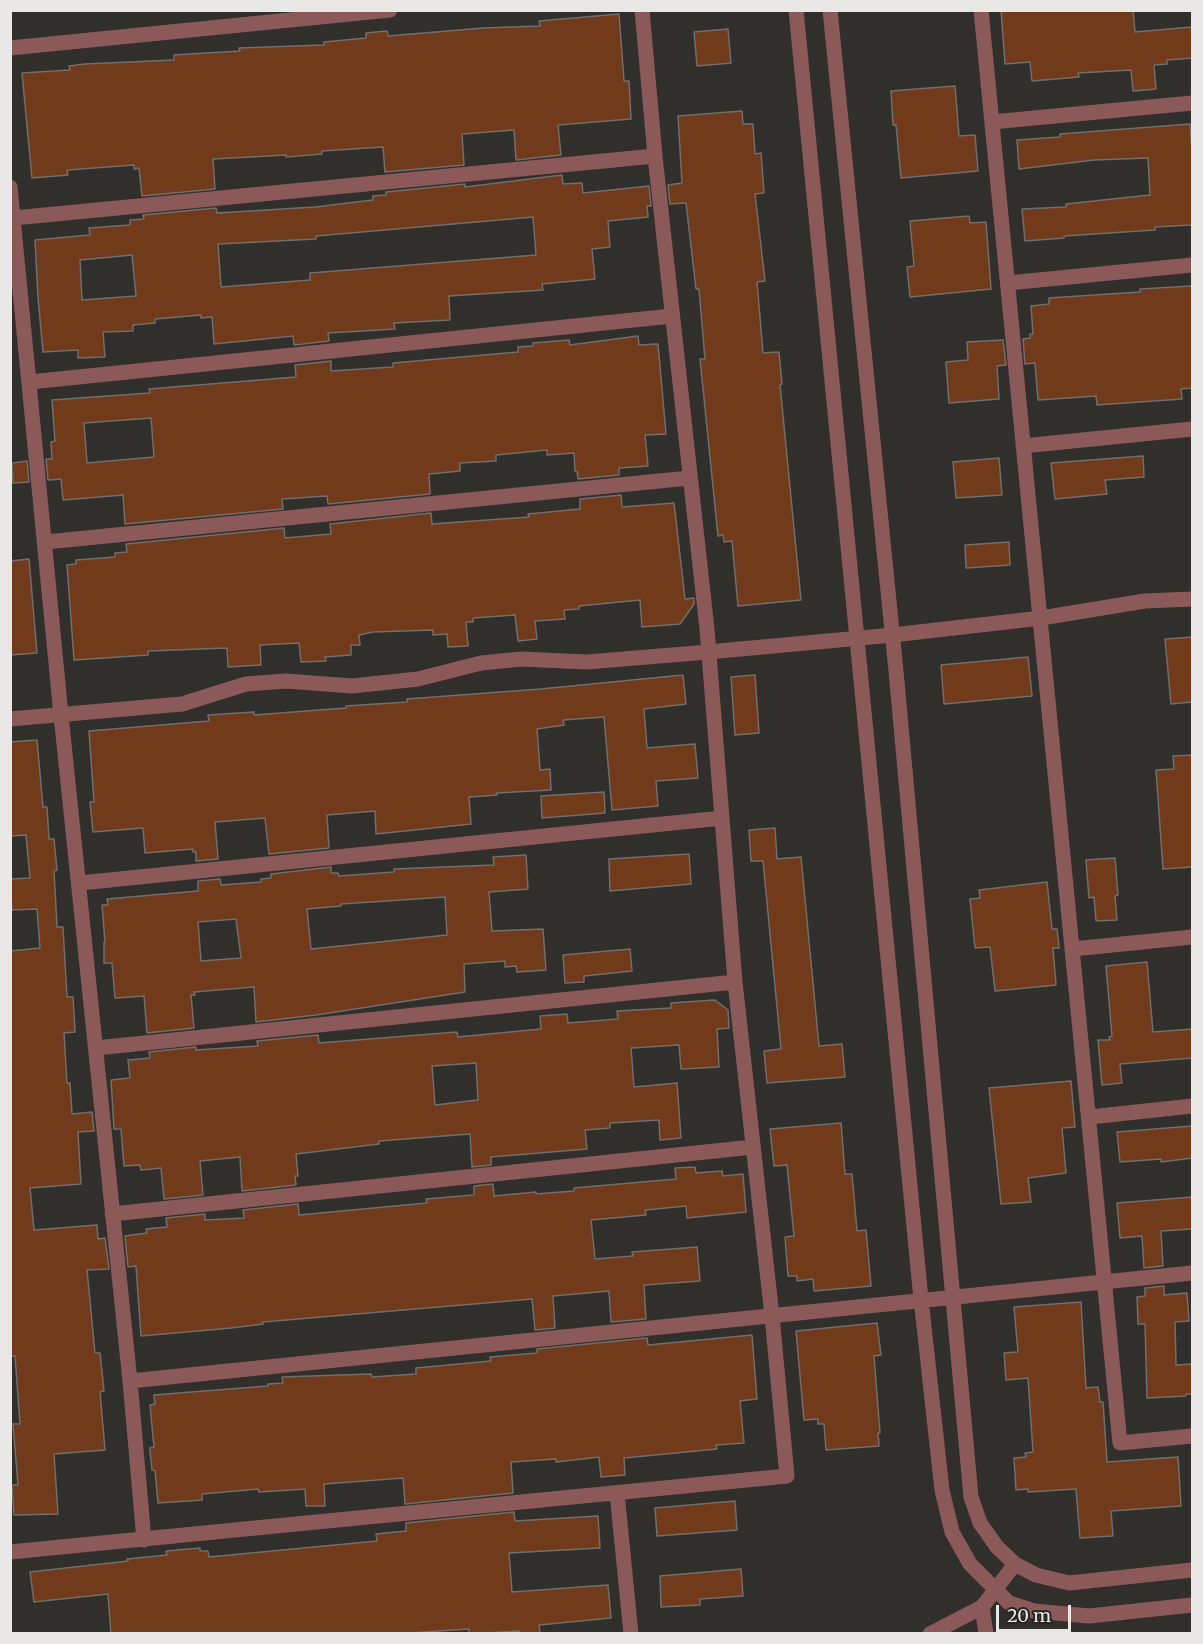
<!DOCTYPE html>
<html>
<head>
<meta charset="utf-8">
<style>
	body { margin:0 }
	#map { position:relative; width:1203px; height:1644px; overflow:hidden; background:#312f2c; font-family:Merriweather,serif }
	canvas { display:block }
	.frame { position:absolute; inset:0; border:12px solid #e9e8e6; pointer-events:none }
	.scale { position:absolute; left:996px; top:1605px; width:75px; height:27px; box-sizing:border-box; border:3px solid #e9e8e6; border-top:0; padding-left:8px; font-size:18px; line-height:21px; white-space:nowrap; color:#e9e8e6; -webkit-text-stroke:4px #272522; paint-order:stroke }
</style>
</head>
<body>
<div id="map">
<canvas width="1203" height="1644"></canvas>
<div class="frame"></div>
<div class="scale">20 m</div>
</div>
<script>
const context = document.querySelector('canvas').getContext('2d');
context.lineJoin = 'round';
function fillPath(path, color) { context.fillStyle = color; context.fill(path, 'evenodd'); }
const poly = rows => new Path2D(rows.map(r => 'M' + r).join(''));
function strokePath(path, color, width, dash) { context.strokeStyle = color; context.lineWidth = width; context.lineCap = dash ? 'butt' : 'round'; context.setLineDash(dash || []); context.stroke(path); }
const building = poly([
	[1001,10,1133,10,1135,32,1192,27,1192,58,1167,60,1167,64,1154,65,1156,89,1133,91,1131,70,1078,73,1079,77,1032,81,1030,62,1005,64,1001,10],
	[619,14,624,81,629,81,631,119,558,125,561,155,516,160,514,130,462,134,464,165,385,172,383,147,322,151,322,154,286,157,286,155,213,159,215,189,142,196,139,168,134,169,134,165,67,170,68,175,32,178,22,73,70,70,69,66,85,64,174,60,174,55,240,51,239,48,324,45,324,42,366,38,366,33,387,31,388,36,483,28,540,26,539,21,619,14],
	[728,29,731,63,697,66,694,32,728,29],
	[955,86,959,136,975,135,978,171,901,178,896,125,893,125,891,91,955,86],
	[742,111,743,124,753,124,755,154,761,153,764,193,755,194,765,281,757,282,763,353,779,352,782,384,780,385,801,600,738,606,732,541,724,542,723,535,718,536,700,359,705,359,699,289,696,289,686,203,670,204,668,185,682,183,678,116,742,111],
	[1190,124,1192,151,1192,225,1155,227,1155,230,1064,236,1064,238,1025,241,1022,209,1066,207,1066,204,1150,195,1148,158,1094,160,1019,169,1017,140,1060,137,1060,134,1190,124],
	[562,175,563,184,582,183,583,193,649,186,651,206,647,206,648,217,608,221,610,247,592,249,595,279,542,284,543,290,449,296,450,320,394,323,395,329,328,333,329,341,294,345,293,336,214,344,212,317,201,318,201,315,155,319,155,323,133,325,133,331,103,332,105,357,78,358,78,350,43,352,38,297,35,240,90,235,89,228,130,225,130,220,144,219,143,215,216,208,217,213,315,207,373,200,373,196,386,195,386,192,465,184,465,187,562,175],
	[533,217,536,255,310,273,310,280,221,287,218,244,316,239,316,236,533,217],
	[132,255,136,296,82,300,80,260,132,255],
	[969,216,970,223,986,222,991,289,910,297,907,267,914,266,910,221,969,216],
	[1192,286,1192,388,1181,389,1182,399,1097,405,1096,396,1038,400,1035,363,1025,364,1023,339,1030,338,1030,334,1033,334,1031,306,1049,304,1049,298,1140,292,1140,289,1192,286],
	[638,336,639,345,658,344,666,434,645,435,648,466,619,468,619,475,578,479,577,471,575,471,574,453,547,455,547,450,496,455,496,461,460,463,460,471,429,474,430,494,328,504,327,496,282,499,283,509,125,524,123,495,63,500,61,479,48,480,46,459,52,459,51,442,55,441,52,400,150,393,149,389,296,377,295,365,331,361,331,371,393,367,393,363,518,352,518,347,533,346,533,343,569,340,570,345,638,336],
	[151,418,154,457,87,463,84,423,151,418],
	[1003,340,1006,365,997,366,999,399,949,403,946,362,968,360,967,342,1003,340],
	[1143,456,1144,477,1105,480,1107,494,1055,499,1051,463,1143,456],
	[999,458,1002,495,956,498,953,462,999,458],
	[27,461,29,482,13,483,12,463,27,461],
	[621,495,622,507,674,503,685,599,694,598,694,604,680,624,642,627,640,600,579,606,579,609,564,610,565,619,535,621,537,639,518,641,515,615,473,618,473,622,466,622,468,646,448,647,447,634,433,635,433,630,373,632,359,635,360,645,351,645,351,655,325,657,326,661,301,662,299,643,260,645,261,665,228,667,227,648,148,651,148,655,74,660,67,565,76,564,76,560,115,557,115,553,127,552,126,544,284,528,285,538,331,534,330,524,431,513,432,524,529,517,528,514,580,509,580,499,621,495],
	[1009,542,1010,565,966,568,965,545,1009,542],
	[29,559,37,653,10,655,10,561,29,559],
	[1192,637,1192,702,1171,704,1165,639,1192,637],
	[1028,657,1032,696,944,704,941,665,1028,657],
	[683,675,686,704,644,709,647,748,695,744,698,778,656,781,658,806,612,810,604,717,563,720,564,725,537,729,540,770,550,769,551,790,496,793,497,795,469,797,471,824,376,834,375,811,327,815,329,848,269,854,265,818,215,822,218,859,196,861,196,852,193,852,193,849,145,853,143,828,93,832,90,802,94,802,89,731,209,721,208,715,254,712,254,715,346,708,346,706,407,702,407,699,541,689,683,675],
	[755,675,759,733,735,735,731,677,755,675],
	[37,740,43,807,47,807,49,839,54,839,57,870,54,871,57,927,63,927,67,997,73,997,75,1032,64,1033,67,1083,70,1083,72,1114,92,1112,94,1131,78,1132,81,1184,30,1188,34,1230,97,1225,98,1239,105,1238,109,1269,87,1270,95,1353,100,1353,104,1391,100,1392,105,1450,54,1454,58,1514,14,1515,12,1485,18,1485,13,1424,20,1424,15,1356,10,1356,10,951,40,948,37,909,12,910,10,879,30,878,26,835,10,836,10,742,37,740],
	[1192,755,1192,867,1163,869,1156,770,1174,769,1173,756,1192,755],
	[604,792,605,813,542,818,541,796,604,792],
	[775,828,777,859,801,857,819,1046,842,1044,845,1077,767,1083,764,1051,781,1049,763,861,751,861,749,830,775,828],
	[689,854,691,884,610,891,609,859,689,854],
	[526,855,528,889,489,892,492,931,543,929,546,970,517,972,516,966,505,967,505,961,464,964,465,992,316,1015,256,1022,254,987,194,992,195,995,191,995,194,1028,147,1033,144,996,115,998,112,963,104,963,104,942,105,942,102,905,108,905,107,899,198,891,198,881,220,879,221,885,261,882,261,879,271,878,271,874,331,867,331,873,338,873,339,876,394,872,394,869,494,865,493,857,526,855],
	[445,897,447,935,311,949,307,909,341,906,341,904,445,897],
	[236,919,241,958,201,961,198,922,236,919],
	[1115,858,1118,895,1115,896,1117,920,1096,921,1094,897,1089,898,1086,860,1115,858],
	[1047,882,1052,929,1057,929,1059,948,1053,948,1056,985,995,991,990,947,975,948,970,899,980,898,979,890,1047,882],
	[630,949,632,971,584,976,584,982,565,983,563,955,630,949],
	[1147,962,1153,1032,1192,1029,1192,1058,1120,1064,1122,1083,1102,1085,1098,1040,1110,1040,1109,1037,1112,1036,1106,966,1147,962],
	[715,1000,728,1010,729,1028,717,1029,719,1067,681,1069,679,1045,631,1048,634,1087,677,1083,681,1138,660,1140,659,1120,610,1123,610,1128,585,1130,587,1149,491,1157,491,1165,472,1167,470,1134,379,1141,379,1144,296,1154,298,1176,295,1176,296,1185,242,1191,240,1157,200,1161,203,1195,164,1199,161,1168,141,1170,140,1165,124,1166,121,1129,114,1129,111,1080,130,1078,128,1060,150,1058,149,1052,196,1047,196,1050,258,1046,257,1041,318,1035,319,1043,457,1032,458,1037,541,1029,540,1016,567,1014,568,1023,618,1019,617,1011,671,1008,671,1003,715,1000],
	[476,1063,478,1100,435,1105,432,1066,476,1063],
	[1071,1081,1075,1127,1062,1128,1066,1173,1028,1178,1031,1202,1001,1204,989,1088,1071,1081],
	[841,1123,845,1174,852,1174,857,1231,866,1230,871,1286,814,1291,813,1279,797,1281,797,1276,788,1276,785,1237,794,1236,787,1165,774,1166,770,1129,841,1123],
	[1192,1126,1192,1158,1161,1162,1161,1159,1120,1162,1117,1132,1192,1126],
	[695,1167,696,1173,722,1171,723,1176,743,1174,746,1212,687,1218,686,1206,645,1210,646,1215,591,1220,595,1259,633,1256,632,1252,697,1247,700,1281,644,1285,646,1319,611,1322,609,1291,553,1296,555,1328,535,1330,532,1299,263,1322,263,1324,231,1328,141,1336,136,1266,128,1267,125,1236,147,1233,146,1229,167,1227,166,1218,205,1214,205,1220,244,1218,243,1210,298,1204,299,1215,427,1203,426,1199,474,1195,474,1186,493,1184,494,1196,536,1192,536,1194,574,1191,574,1188,676,1179,675,1168,695,1167],
	[1192,1197,1192,1229,1161,1231,1163,1266,1144,1268,1142,1236,1120,1238,1117,1203,1192,1197],
	[1164,1286,1164,1295,1187,1293,1189,1321,1175,1322,1176,1365,1192,1364,1192,1394,1186,1394,1186,1396,1147,1398,1145,1324,1138,1324,1137,1297,1145,1296,1145,1288,1164,1286],
	[1081,1302,1086,1388,1098,1387,1100,1402,1103,1402,1107,1462,1178,1457,1181,1506,1111,1511,1113,1536,1080,1538,1076,1489,1028,1492,1028,1489,1016,1490,1014,1458,1026,1457,1025,1453,1033,1452,1028,1378,1006,1380,1004,1353,1018,1352,1014,1307,1081,1302],
	[877,1323,881,1355,874,1356,880,1433,878,1433,879,1446,826,1450,824,1424,818,1424,818,1419,804,1420,796,1331,877,1323],
	[752,1335,757,1399,740,1401,744,1443,716,1445,717,1449,624,1458,625,1475,601,1477,599,1457,556,1462,556,1459,511,1462,513,1493,405,1504,403,1478,324,1484,325,1506,306,1506,305,1489,259,1492,258,1489,202,1494,202,1500,158,1503,155,1470,152,1470,150,1451,150,1448,154,1447,150,1405,155,1404,154,1395,268,1386,268,1384,283,1383,282,1377,371,1374,372,1377,416,1374,416,1368,491,1361,490,1357,537,1353,537,1349,647,1338,648,1345,752,1335],
	[735,1501,737,1530,657,1536,655,1508,735,1501],
	[514,1512,515,1521,598,1516,600,1548,509,1553,512,1592,608,1585,611,1618,539,1625,540,1634,519,1634,519,1631,469,1634,469,1629,394,1634,111,1634,108,1594,34,1602,30,1572,128,1561,127,1559,167,1555,166,1551,200,1548,200,1551,208,1551,209,1557,377,1541,376,1534,406,1531,406,1523,514,1512],
	[741,1569,743,1596,700,1599,700,1605,661,1607,660,1576,741,1569]
]);
const minor = poly([
	[796,10,921,1299,942,1490,952,1532,970,1564,1009,1603,1034,1611,1089,1616,1192,1605],
	[830,10,896,671,971,1497,980,1523,997,1547,1015,1564,1036,1575,1069,1583,1192,1570],
	[981,10,1120,1443,1192,1436],
	[10,48,390,10],
	[992,122,1192,103],
	[10,187,61,715,130,1381,144,1540],
	[14,218,655,156],
	[1008,283,1192,265],
	[30,382,672,316],
	[1023,446,1192,429],
	[46,542,689,478],
	[10,719,182,704,246,684,286,681,352,686,418,679,481,663,521,659,587,662,708,652,893,635,1041,618,1145,601,1192,599],
	[80,883,722,818],
	[1073,949,1192,937],
	[96,1048,735,982],
	[1090,1117,1192,1106],
	[112,1214,753,1147],
	[130,1381,1192,1273],
	[617,1493,631,1634],
	[10,1552,787,1476,772,1316,735,982,707,629,655,156,642,10],
	[982,1607,986,1634],
	[930,1634,982,1607,1015,1564]
]);
fillPath(building, '#713a1b');
strokePath(building, '#726e6c', 1.5);
strokePath(minor, '#8c5959', 15);
</script>
</body>
</html>
